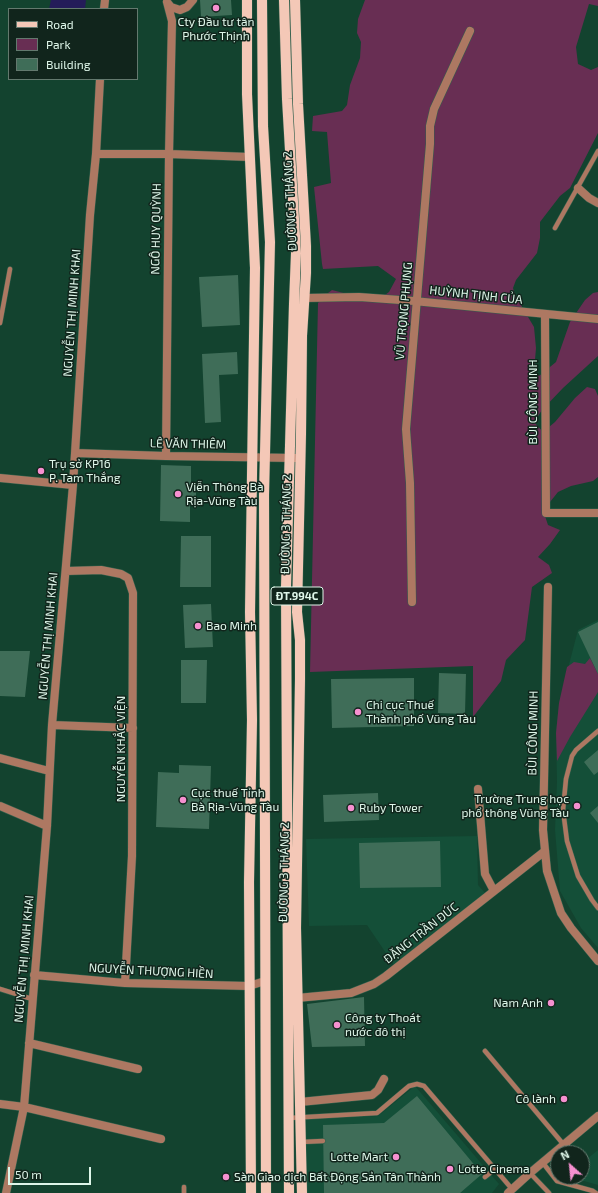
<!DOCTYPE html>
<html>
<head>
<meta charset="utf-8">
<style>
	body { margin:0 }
	#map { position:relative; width:598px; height:1193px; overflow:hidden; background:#13432f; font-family:"Exo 2",sans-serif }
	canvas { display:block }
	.legend { position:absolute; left:8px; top:8px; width:130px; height:72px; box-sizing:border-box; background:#11251c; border:1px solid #63796e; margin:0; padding:5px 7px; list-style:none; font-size:12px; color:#def6e9 }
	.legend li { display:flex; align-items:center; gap:8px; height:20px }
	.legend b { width:20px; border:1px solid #63796e }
	.north { position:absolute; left:550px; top:1145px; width:40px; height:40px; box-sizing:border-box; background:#11251c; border:1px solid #63796e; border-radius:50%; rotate:333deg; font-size:11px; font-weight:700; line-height:16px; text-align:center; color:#def6e9 }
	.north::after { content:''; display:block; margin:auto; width:14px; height:18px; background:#f690d0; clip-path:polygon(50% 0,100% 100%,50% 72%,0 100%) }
	.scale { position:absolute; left:8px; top:1167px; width:83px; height:18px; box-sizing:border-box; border:2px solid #def6e9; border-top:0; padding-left:5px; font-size:12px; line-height:14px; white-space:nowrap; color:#def6e9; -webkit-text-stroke:3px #11251c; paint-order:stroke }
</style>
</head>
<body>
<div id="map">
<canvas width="598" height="1193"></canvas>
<ul class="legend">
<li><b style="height:5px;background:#f4c8b7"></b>Road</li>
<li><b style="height:11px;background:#682e53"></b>Park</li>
<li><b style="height:11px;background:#3f6d58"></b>Building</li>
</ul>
<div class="north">N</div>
<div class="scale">50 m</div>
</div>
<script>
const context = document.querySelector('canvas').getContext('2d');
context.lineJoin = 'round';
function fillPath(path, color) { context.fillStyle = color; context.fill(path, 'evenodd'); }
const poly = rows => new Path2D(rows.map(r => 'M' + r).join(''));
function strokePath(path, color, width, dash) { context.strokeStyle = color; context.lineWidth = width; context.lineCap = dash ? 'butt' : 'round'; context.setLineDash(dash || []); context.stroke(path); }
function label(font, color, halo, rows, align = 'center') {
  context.font = font + ' "Exo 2",sans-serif'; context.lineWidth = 3; context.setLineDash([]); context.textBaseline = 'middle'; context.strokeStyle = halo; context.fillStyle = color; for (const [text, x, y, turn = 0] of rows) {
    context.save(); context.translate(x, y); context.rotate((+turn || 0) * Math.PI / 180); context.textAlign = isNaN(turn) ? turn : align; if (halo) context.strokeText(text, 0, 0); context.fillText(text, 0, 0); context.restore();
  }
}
const built = poly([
	[598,620,598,948,581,928,560,891,555,830,557,782,556,733,559,703,578,630],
	[477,836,478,885,486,894,394,965,367,925,309,926,306,839],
	[415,1086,499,1184,492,1193,306,1193,304,1119,378,1116],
	[598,1150,598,1185,570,1177,582,1177,582,1163]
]);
const green = poly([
	[365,0,598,0,598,6,589,4,576,47,578,64,591,70,598,67,598,133,570,188,560,196,540,222,540,238,537,253,516,280,513,288,515,295,534,327,536,348,534,372,539,376,556,362,570,322,585,300,593,293,598,292,598,356,563,388,542,410,534,422,543,432,555,422,575,398,587,387,595,389,598,396,598,477,593,481,571,486,558,492,550,502,545,516,548,525,560,530,550,544,538,557,549,565,552,573,532,587,525,640,506,660,501,681,473,717,473,666,310,672,318,303,324,296,332,290,359,297,378,300,389,292,396,279,378,266,323,269,322,264,314,187,331,183,327,132,312,131,313,116,342,111,347,105,350,85,360,58,361,42,357,33,358,19],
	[590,658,598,674,598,692,570,737,557,761,556,733,559,703,567,667,574,662,585,664]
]);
const water = poly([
	[51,0,86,0,85,9,49,9]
]);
const building = poly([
	[200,0,231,0,232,15,201,17],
	[238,275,240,325,202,327,199,277],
	[237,352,238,374,219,375,221,422,205,423,202,354],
	[161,465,191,466,191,485,196,485,196,504,190,504,190,522,160,521],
	[181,536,211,536,211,587,180,587],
	[211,604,213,647,185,648,183,605],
	[598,622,598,674,578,632],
	[0,651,30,651,25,697,0,696],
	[181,660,207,660,206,703,181,703],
	[439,673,466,674,465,714,438,713],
	[414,678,414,726,332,728,331,679],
	[598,750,598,772,594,775,584,762],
	[179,765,211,766,209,829,156,827,158,772,179,773],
	[378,793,379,820,324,822,323,795],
	[598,806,598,823,590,813],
	[440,841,441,887,360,888,359,843],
	[364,997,365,1046,312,1047,307,1004],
	[417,1096,482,1174,460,1193,324,1193,323,1125,384,1123]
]);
const service = poly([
	[555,228,598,151],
	[0,323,10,269],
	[598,731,576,750,572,756,566,779,563,810,567,841,578,876,592,900,598,908],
	[0,989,32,999],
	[485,1051,564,1145],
	[289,1118,377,1113,409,1086,417,1084,424,1086,512,1189],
	[301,1142,323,1141],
	[543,1163,557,1181,593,1191,596,1193],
	[530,1173,549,1193],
	[485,1177,495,1169],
	[184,1187,184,1193]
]);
const minor = poly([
	[167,2,171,7,180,10,187,7,193,0],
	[104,9,105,0],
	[96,154,169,154,250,157],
	[578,188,589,198,598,203],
	[304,298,359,297,414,301,598,319],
	[545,314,546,513,598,513],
	[75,453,166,456,296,458],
	[166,456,169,154,172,21,167,2],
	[0,478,73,485],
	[66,571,101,570,121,574,128,578,133,593,132,856,125,983],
	[548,587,543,830,547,871,561,913,571,928,598,961],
	[412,602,410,483,406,429,430,144,430,126,434,109,470,31],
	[52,725,133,728],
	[0,758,49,771],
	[478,789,485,874,494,891],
	[0,806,47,826],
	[34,975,125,983,249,986,265,981],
	[297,998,351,993,374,984,386,976,545,851],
	[29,1043,138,1069],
	[300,1102,372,1095,378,1090,384,1079],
	[0,1104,24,1107,161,1139],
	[6,1193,24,1107,47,826,52,725,73,485,90,215,96,154,100,79]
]);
const tertiary = poly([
	[508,1193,530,1173,598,1116]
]);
const primary = poly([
	[247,0,247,94,255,268,250,612,252,720,249,882,251,1193],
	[262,0,263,126,270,242,264,495,266,1193],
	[284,0,287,99,296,253,294,304,286,587,289,1193],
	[295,0,298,104,306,246,306,273,302,336,301,434,297,612,300,640,300,679,296,928,302,1193]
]);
const markers = [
	[216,8,4,"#f690d0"],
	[41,471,4,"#f690d0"],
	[178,494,4,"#f690d0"],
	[198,626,4,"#f690d0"],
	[358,712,4,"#f690d0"],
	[183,800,4,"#f690d0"],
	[577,806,4,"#f690d0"],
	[351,808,4,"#f690d0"],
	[551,1003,4,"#f690d0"],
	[337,1025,4,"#f690d0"],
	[564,1099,4,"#f690d0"],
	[396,1157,4,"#f690d0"],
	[450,1169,4,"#f690d0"],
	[226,1177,4,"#f690d0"]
];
const shields = [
	[297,596,52]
];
const shieldNames = [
	["ĐT.994C",297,596]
];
const poiNames = [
	["Cty Đầu tư tân",216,22,"center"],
	["Phước Thịnh",216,36,"center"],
	["Trụ sở KP16",49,464],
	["P. Tam Thắng",49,478],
	["Viễn Thông Bà",186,487],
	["Rịa-Vũng Tàu",186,501],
	["Bao Minh",206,626],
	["Chi cục Thuế",366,705],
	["Thành phố Vũng Tàu",366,719],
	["Cục thuế Tỉnh",191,793],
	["Bà Rịa-Vũng Tàu",191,807],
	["Trường Trung học",569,799,"right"],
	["phổ thông Vũng Tàu",569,813,"right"],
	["Ruby Tower",359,808],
	["Nam Anh",543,1003,"right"],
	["Công ty Thoát",345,1018],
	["nước đô thị",345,1032],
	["Cô lành",556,1099,"right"],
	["Lotte Mart",388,1157,"right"],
	["Lotte Cinema",458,1169],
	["Sàn Giao dịch Bất Động Sản Tân Thành",234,1177]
];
const streetNames = [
	["ĐƯỜNG 3 THÁNG 2",290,201,-93],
	["NGÔ HUY QUỲNH",156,229,-89],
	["HUỲNH TỊNH CỦA",476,295,6],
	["VŨ TRỌNG PHỤNG",404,311,-85],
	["NGUYỄN THỊ MINH KHAI",72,313,-86],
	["BÙI CÔNG MINH",533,402,-90],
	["LÊ VĂN THIÊM",188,444,1],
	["ĐƯỜNG 3 THÁNG 2",286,524,-89],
	["NGUYỄN THỊ MINH KHAI",48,636,-85],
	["BÙI CÔNG MINH",533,733,-89],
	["NGUYỄN KHẮC VIỆN",121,749,-90],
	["ĐƯỜNG 3 THÁNG 2",284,872,-89],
	["ĐẶNG TRẦN ĐỨC",421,933,-38],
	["NGUYỄN THỊ MINH KHAI",24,959,-85],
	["NGUYỄN THƯỢNG HIỀN",151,971,3]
];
fillPath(built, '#144f38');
fillPath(green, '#682e53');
fillPath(water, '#241c59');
fillPath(building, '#3f6d58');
strokePath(service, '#33604d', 5.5);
strokePath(minor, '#33604d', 9);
strokePath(tertiary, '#33604d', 9);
strokePath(primary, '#33604d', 11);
strokePath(service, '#ad7862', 4.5);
strokePath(minor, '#ad7862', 8);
strokePath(tertiary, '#ad7862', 8);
strokePath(primary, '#f4c8b7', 10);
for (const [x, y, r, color] of markers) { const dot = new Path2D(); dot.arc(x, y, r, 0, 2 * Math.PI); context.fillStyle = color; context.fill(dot); strokePath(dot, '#11251c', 1.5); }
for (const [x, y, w] of shields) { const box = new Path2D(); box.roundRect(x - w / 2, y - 9, w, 18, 3); context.fillStyle = '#11251c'; context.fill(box); strokePath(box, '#def6e9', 1); }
label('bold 11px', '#def6e9', null, shieldNames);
label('12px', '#def6e9', '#11251c', poiNames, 'left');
label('12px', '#def6e9', '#11251c', streetNames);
</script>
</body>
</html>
